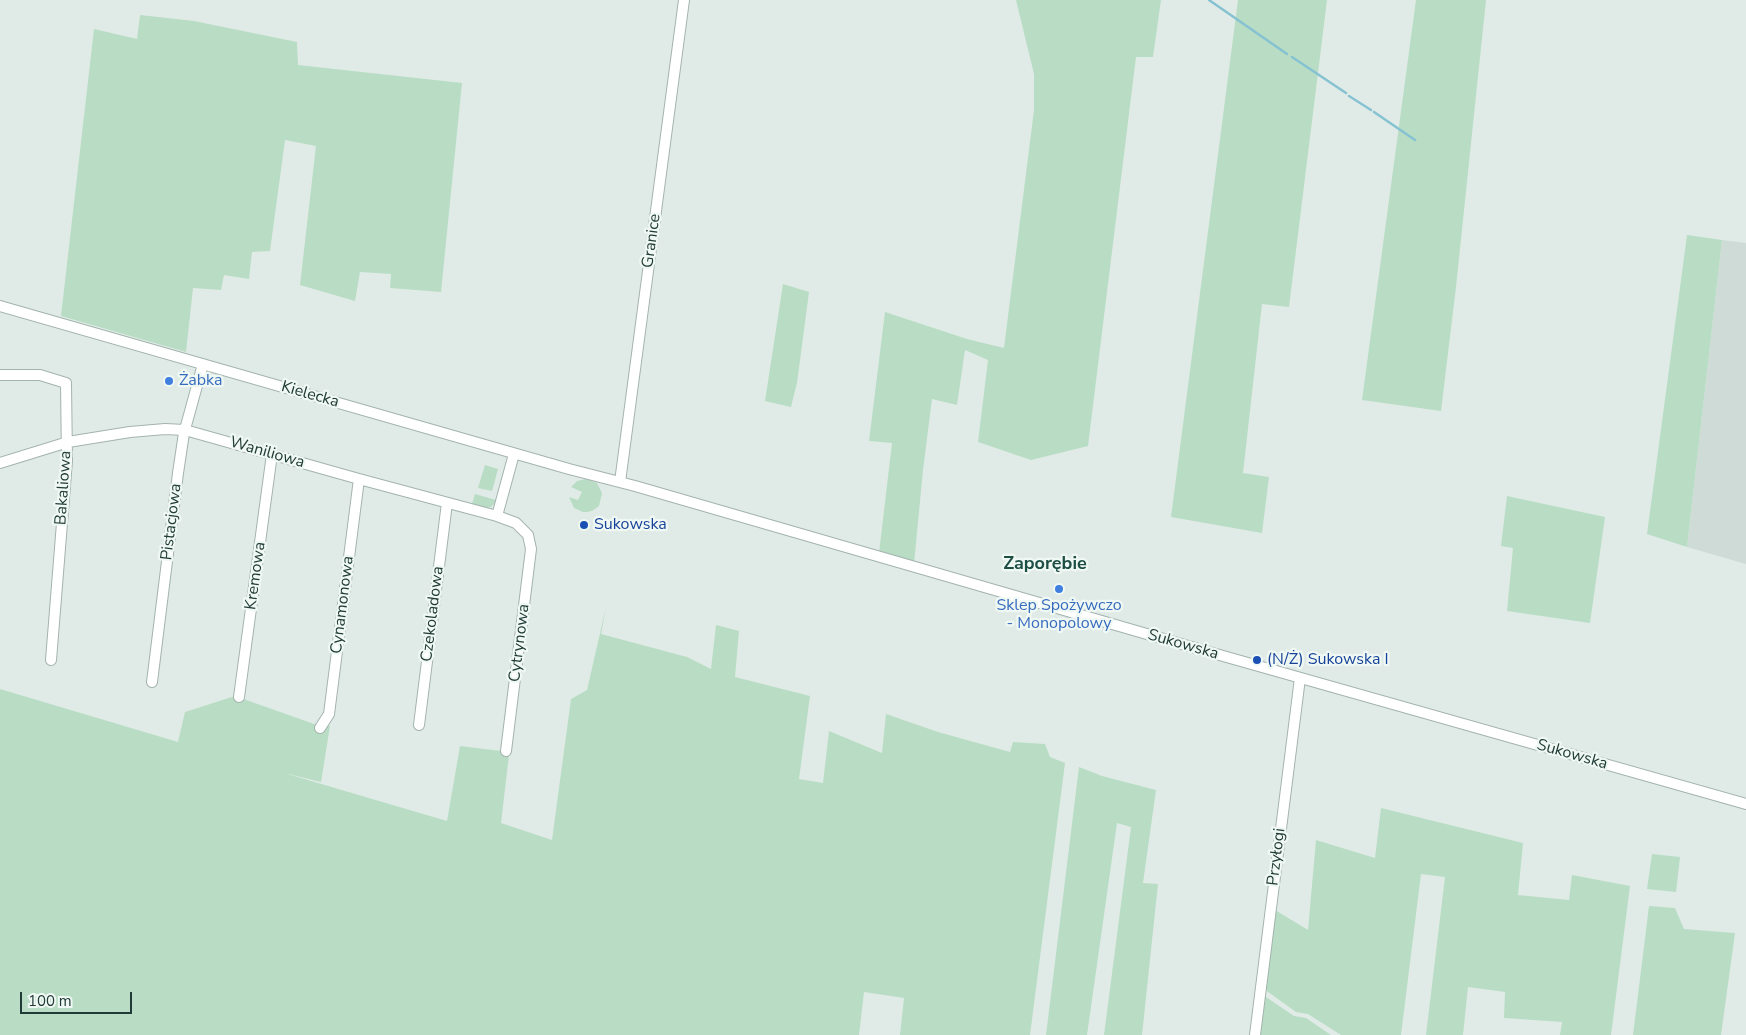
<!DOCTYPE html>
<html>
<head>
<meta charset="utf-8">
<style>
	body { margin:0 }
	#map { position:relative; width:1746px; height:1035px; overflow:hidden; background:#e0ebe7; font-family:"Nunito Sans",sans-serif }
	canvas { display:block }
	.scale { position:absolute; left:20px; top:992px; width:112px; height:22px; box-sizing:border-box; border:2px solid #203b36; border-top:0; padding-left:6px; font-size:15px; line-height:18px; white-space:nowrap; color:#203b36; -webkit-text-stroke:4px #f0f8f4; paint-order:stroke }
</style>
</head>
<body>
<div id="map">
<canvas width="1746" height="1035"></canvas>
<div class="scale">100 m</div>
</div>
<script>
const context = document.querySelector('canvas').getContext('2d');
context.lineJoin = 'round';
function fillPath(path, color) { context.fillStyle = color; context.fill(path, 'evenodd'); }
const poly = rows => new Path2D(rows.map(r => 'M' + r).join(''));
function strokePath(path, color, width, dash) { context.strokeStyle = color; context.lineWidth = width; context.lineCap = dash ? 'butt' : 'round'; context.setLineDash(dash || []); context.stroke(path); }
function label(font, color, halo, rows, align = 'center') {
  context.font = font + ' "Nunito Sans",sans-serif'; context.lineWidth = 4.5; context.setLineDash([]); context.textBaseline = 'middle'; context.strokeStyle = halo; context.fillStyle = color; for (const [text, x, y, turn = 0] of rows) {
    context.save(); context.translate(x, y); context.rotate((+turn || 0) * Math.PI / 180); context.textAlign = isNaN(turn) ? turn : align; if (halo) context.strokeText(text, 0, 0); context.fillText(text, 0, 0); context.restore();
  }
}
const built = poly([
	[1722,240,1746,243,1746,564,1687,547]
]);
const green = poly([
	[1016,0,1161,0,1153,57,1136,57,1088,446,1031,460,978,442,988,360,965,350,957,405,932,399,923,470,914,564,879,553,892,443,869,441,885,312,967,339,1004,348,1034,110,1034,74],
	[1238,0,1327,0,1289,307,1262,304,1243,473,1269,477,1262,533,1171,517],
	[1416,0,1486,0,1456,287,1441,411,1362,400],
	[140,15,194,21,297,42,298,65,462,83,441,292,390,288,391,274,360,272,355,301,300,285,316,146,285,140,270,251,252,252,249,279,224,275,221,290,193,288,186,352,61,316,94,29,137,39],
	[1687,235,1722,240,1687,547,1647,534],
	[783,284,809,292,797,383,791,407,765,401],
	[485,465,498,469,492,491,478,488],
	[586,479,597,483,602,493,599,506,592,511,587,512,583,512,574,508,569,497,578,500,582,492,571,487,577,481],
	[475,494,496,500,494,504,491,507,486,508,472,504],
	[1507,496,1605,517,1590,623,1507,611,1513,548,1501,546],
	[606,607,601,634,687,657,711,669,716,625,739,631,735,677,810,696,799,779,823,783,829,731,882,753,886,714,938,732,1010,752,1013,742,1045,744,1050,757,1065,763,1030,1035,900,1035,904,998,864,992,859,1035,0,1035,0,689,178,742,185,712,235,696,314,724,330,726,321,782,284,773,447,821,460,746,501,751,509,755,501,823,552,840,571,699,587,690],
	[1079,767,1102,776,1156,790,1143,883,1158,884,1142,1035,1104,1035,1131,827,1117,823,1087,1035,1046,1035],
	[1381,808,1523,843,1518,895,1569,900,1572,875,1630,886,1611,1035,1560,1035,1562,1022,1504,1018,1505,992,1468,987,1463,1035,1426,1035,1445,877,1421,874,1401,1035,1341,1035,1308,1014,1296,1012,1264,989,1275,910,1308,930,1316,840,1375,858],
	[1652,854,1680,857,1676,892,1647,889],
	[1649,906,1675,908,1684,929,1735,933,1721,1035,1633,1035],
	[1263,995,1294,1016,1306,1018,1331,1035,1258,1035]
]);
const stream = poly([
	[1209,0,1287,54],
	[1292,57,1346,93],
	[1349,96,1371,110],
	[1374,112,1415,140]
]);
const minor = poly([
	[0,306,569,469,635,486,1209,652,1746,804],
	[0,375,40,375,66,383,67,461,51,660],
	[0,463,68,442,130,432,165,429,185,430,359,479,497,516,516,523,528,535,531,549,506,751],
	[620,482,684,0],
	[497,516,514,454],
	[152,682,178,473,184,433,203,364],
	[239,697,272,454],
	[419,725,447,503],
	[320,728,329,714,359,479],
	[1255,1035,1300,678]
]);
const markers = [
	[169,381,5,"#3f7fe0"],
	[584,525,5,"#1a4fb4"],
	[1059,589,5,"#3f7fe0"],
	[1257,660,5,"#1a4fb4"]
];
const streetNames = [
	["Granice",652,241,-82],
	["Kielecka",310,395,16],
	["Waniliowa",267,453,16],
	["Bakaliowa",64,488,-86],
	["Pistacjowa",172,522,-83],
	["Kremowa",256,576,-82],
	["Cynamonowa",343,605,-83],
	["Czekoladowa",433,614,-83],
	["Cytrynowa",520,643,-83],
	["Sukowska",1183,645,16],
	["Sukowska",1572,755,16],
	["Przyłogi",1277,857,-83]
];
const shopNames = [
	["Żabka",179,381],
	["Sklep Spożywczo",1059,606,"center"],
	["- Monopolowy",1059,624,"center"]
];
const transitNames = [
	["Sukowska",594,525],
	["(N/Ż) Sukowska I",1267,660]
];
const neighbourhoodNames = [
	["Zaporębie",1045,565]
];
fillPath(built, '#cedbd6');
fillPath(green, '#b8ddc4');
strokePath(stream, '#86c2d2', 2.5);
strokePath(minor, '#a3b3ae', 12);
strokePath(minor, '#fff', 10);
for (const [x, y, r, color] of markers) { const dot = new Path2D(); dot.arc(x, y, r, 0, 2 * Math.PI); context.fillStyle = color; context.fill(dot); strokePath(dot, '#f0f8f4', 2); }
label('16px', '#203b36', '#f0f8f4', streetNames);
label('16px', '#366cbe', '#f0f8f4', shopNames, 'left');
label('16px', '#164399', '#f0f8f4', transitNames, 'left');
label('bold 18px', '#1c4e44', '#f0f8f4', neighbourhoodNames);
</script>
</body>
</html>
